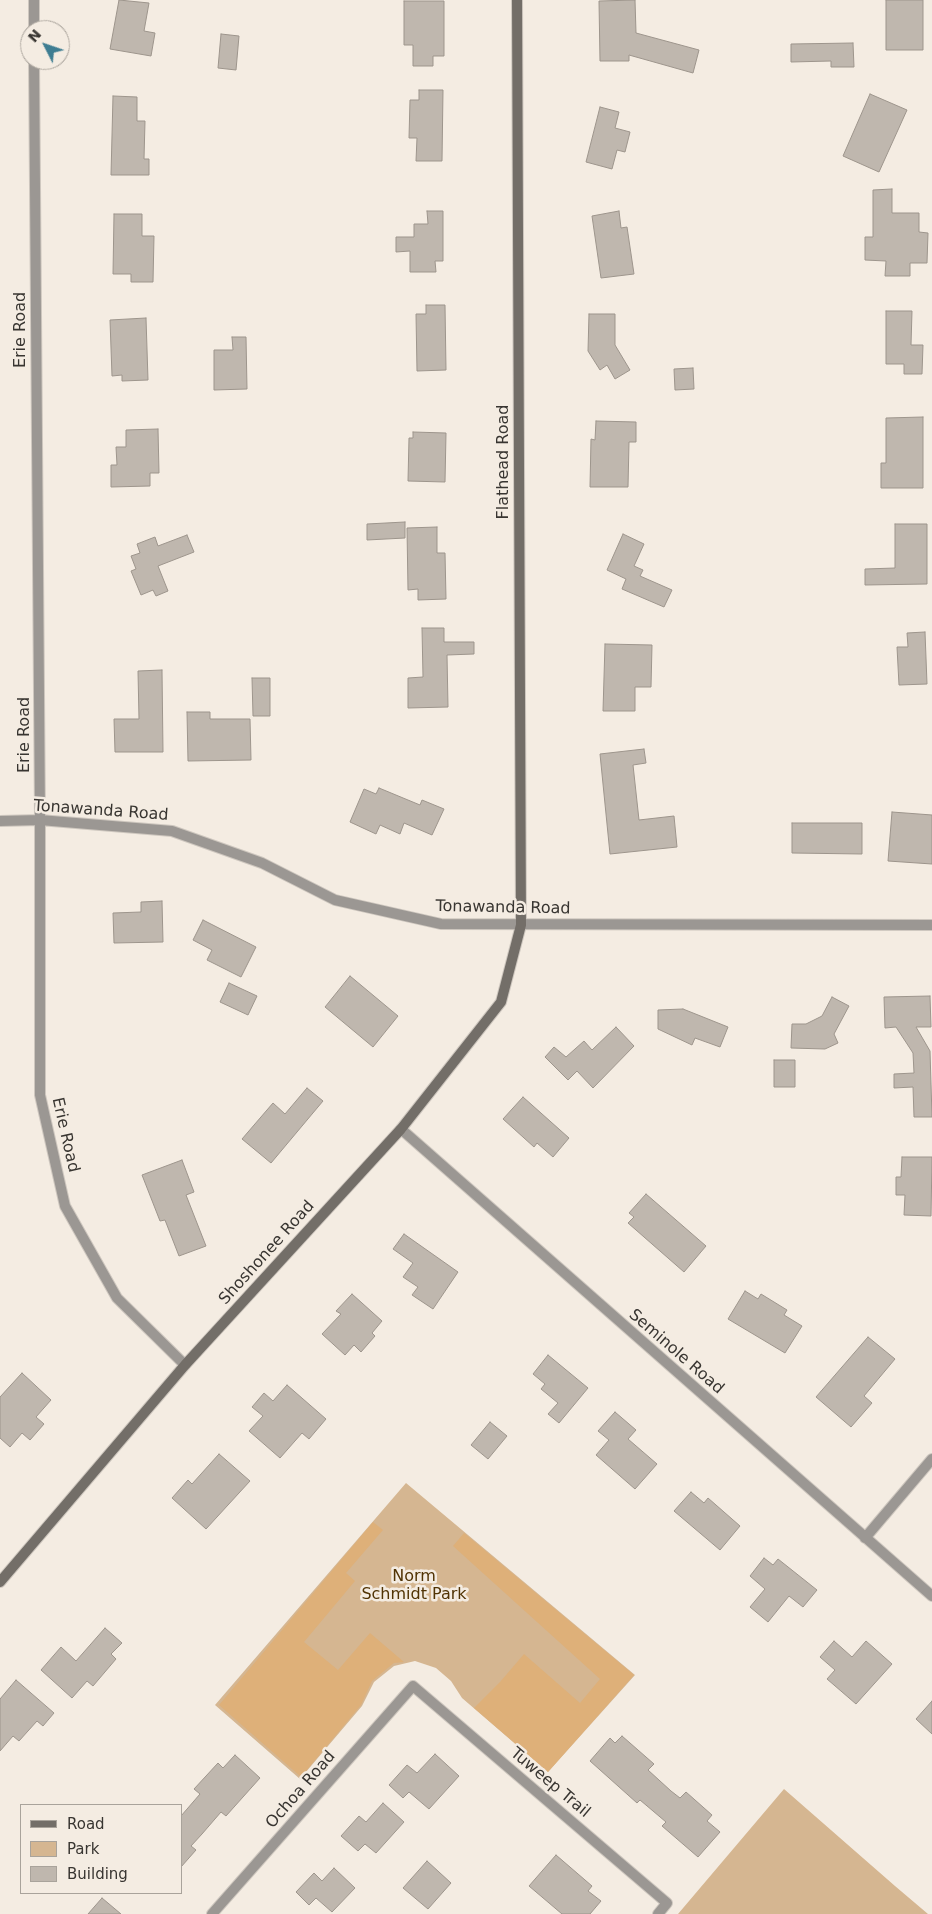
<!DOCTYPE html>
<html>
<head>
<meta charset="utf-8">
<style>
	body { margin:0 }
	#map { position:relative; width:932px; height:1914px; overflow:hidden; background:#f4ece2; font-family:"DejaVu Sans",sans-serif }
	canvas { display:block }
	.legend { position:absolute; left:20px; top:1804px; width:162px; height:90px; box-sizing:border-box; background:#f4ece2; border:1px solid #a9a39b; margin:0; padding:6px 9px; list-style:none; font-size:15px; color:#383531 }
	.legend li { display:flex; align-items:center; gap:10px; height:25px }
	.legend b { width:25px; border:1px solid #a9a39b }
	.north { position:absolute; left:20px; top:20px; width:50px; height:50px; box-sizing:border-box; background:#f4ece2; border:1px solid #a9a39b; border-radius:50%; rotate:311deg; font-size:14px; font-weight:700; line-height:20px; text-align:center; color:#383531 }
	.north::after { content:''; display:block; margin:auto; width:18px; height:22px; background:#3e7d92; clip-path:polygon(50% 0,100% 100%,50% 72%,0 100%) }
</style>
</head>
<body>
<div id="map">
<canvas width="932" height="1914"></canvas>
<ul class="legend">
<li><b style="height:6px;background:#736e68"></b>Road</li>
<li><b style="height:14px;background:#d5b691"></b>Park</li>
<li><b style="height:14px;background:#bfb7ae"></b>Building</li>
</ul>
<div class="north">N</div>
</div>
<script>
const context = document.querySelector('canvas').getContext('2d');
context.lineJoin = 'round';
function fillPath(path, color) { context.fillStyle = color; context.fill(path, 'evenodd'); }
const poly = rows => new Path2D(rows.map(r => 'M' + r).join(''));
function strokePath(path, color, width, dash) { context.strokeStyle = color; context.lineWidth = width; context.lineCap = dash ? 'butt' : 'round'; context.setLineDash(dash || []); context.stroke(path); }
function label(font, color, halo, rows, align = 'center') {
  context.font = font + ' "DejaVu Sans",sans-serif'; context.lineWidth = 5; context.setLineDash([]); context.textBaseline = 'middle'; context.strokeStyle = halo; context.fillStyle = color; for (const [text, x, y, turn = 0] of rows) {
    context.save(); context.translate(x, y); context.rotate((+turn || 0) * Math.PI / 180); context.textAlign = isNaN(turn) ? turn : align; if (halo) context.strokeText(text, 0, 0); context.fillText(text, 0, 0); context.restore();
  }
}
const green = poly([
	[406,1483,635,1675,548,1772,462,1698,451,1681,436,1668,415,1661,394,1666,374,1682,362,1706,300,1779,215,1705],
	[784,1789,895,1886,928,1914,678,1914]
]);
const forest = poly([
	[373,1522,383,1530,346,1573,355,1581,304,1642,338,1670,370,1633,404,1662,394,1663,372,1681,361,1705,301,1777,219,1705],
	[464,1533,634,1675,548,1772,474,1708,500,1682,524,1654,580,1703,600,1679,453,1546]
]);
const building = poly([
	[119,0,149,3,144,31,155,33,151,56,110,49,119,0],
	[635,0,636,33,699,50,693,73,629,55,629,61,600,61,599,1,635,0],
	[886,0,923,0,923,50,886,50,886,0],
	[404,1,444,1,444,56,433,56,433,66,413,66,413,45,404,45,404,1],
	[221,34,239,36,236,70,218,68,221,34],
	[853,43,854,67,831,67,831,61,791,62,791,44,853,43],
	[419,90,443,90,442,161,416,161,417,138,409,138,410,100,419,100,419,90],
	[870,94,907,110,879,172,843,156,870,94],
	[113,96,137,97,137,121,145,121,144,159,149,159,149,175,111,175,113,96],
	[600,107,619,112,615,128,630,132,625,152,617,150,612,169,586,162,600,107],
	[892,189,892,213,919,213,919,232,928,233,927,263,910,263,910,276,885,276,886,261,865,260,865,237,873,237,873,190,892,189],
	[427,211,443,211,443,261,435,261,436,272,410,272,410,251,396,252,396,237,414,237,414,224,428,224,427,211],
	[619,211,621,228,627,227,634,274,601,278,592,216,619,211],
	[114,214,142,214,142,236,154,236,153,282,131,282,131,274,113,274,114,214],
	[426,305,445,305,446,370,417,371,416,314,426,314,426,305],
	[886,311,912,311,911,345,923,345,922,374,904,374,904,364,886,364,886,311],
	[589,314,615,314,615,345,630,370,615,379,607,365,600,370,588,351,589,314],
	[146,318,148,380,122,381,122,375,112,376,110,320,146,318],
	[232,337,246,337,247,389,214,390,214,350,233,350,232,337],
	[693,368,694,389,675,390,674,369,693,368],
	[923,417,923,488,881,488,881,463,886,463,886,418,923,417],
	[596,421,636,422,636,442,629,442,628,487,590,487,591,439,595,440,596,421],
	[158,429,159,473,150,473,150,486,111,487,111,465,117,465,116,447,126,447,126,430,158,429],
	[413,432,446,433,445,482,408,481,409,438,413,438,413,432],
	[405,522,405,538,367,540,367,524,405,522],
	[895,524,927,524,927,584,865,585,865,569,895,568,895,524],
	[437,527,437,553,445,553,446,599,418,600,418,589,408,590,407,528,437,527],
	[623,534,644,544,634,566,643,570,640,576,672,590,664,607,622,589,626,579,607,570,623,534],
	[187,535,194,552,158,566,168,591,156,596,153,590,141,595,131,571,136,569,131,556,140,553,137,544,155,537,158,546,187,535],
	[422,628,444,628,444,642,474,642,474,654,447,655,448,707,408,708,408,678,423,677,422,628],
	[925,632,927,684,899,685,897,647,908,647,907,633,925,632],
	[605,644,652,645,651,687,635,687,635,711,603,711,605,644],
	[162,670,163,752,115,752,114,719,139,719,138,671,162,670],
	[252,678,270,678,270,716,253,716,252,678],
	[187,712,210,712,210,719,250,719,251,760,188,761,187,712],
	[644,749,646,763,633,765,639,820,674,816,677,847,610,854,600,754,644,749],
	[379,788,420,805,422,800,444,809,432,835,404,823,400,834,380,825,376,834,350,822,364,789,376,794,379,788],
	[892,812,932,815,932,864,888,861,892,812],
	[792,823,862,823,862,854,792,853,792,823],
	[162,901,163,942,114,943,113,913,141,912,141,902,162,901],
	[203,920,256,947,241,977,207,960,212,950,193,940,203,920],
	[350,976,398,1016,373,1047,325,1007,350,976],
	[229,983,257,996,248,1015,220,1002,229,983],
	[930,996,931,1027,916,1027,930,1051,932,1117,914,1117,913,1087,894,1088,894,1074,914,1073,913,1053,896,1027,885,1028,884,997,930,996],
	[832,997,849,1006,834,1034,838,1043,825,1049,791,1048,792,1024,806,1024,822,1016,832,997],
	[683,1009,728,1027,720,1047,695,1038,692,1045,658,1029,658,1010,683,1009],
	[616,1027,634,1046,593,1088,577,1071,568,1080,545,1057,554,1047,566,1057,584,1041,592,1050,616,1027],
	[774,1060,795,1060,795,1087,774,1087,774,1060],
	[307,1088,323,1101,271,1163,242,1139,273,1103,285,1114,307,1088],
	[523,1097,569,1138,553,1157,537,1143,534,1147,503,1119,523,1097],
	[902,1157,932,1157,931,1216,904,1215,905,1195,896,1195,896,1177,901,1177,902,1157],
	[182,1160,194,1192,186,1195,206,1246,179,1256,165,1220,160,1221,142,1175,182,1160],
	[646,1194,706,1246,684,1272,628,1223,634,1217,629,1213,646,1194],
	[404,1234,458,1272,433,1309,412,1295,418,1287,403,1277,413,1263,393,1249,404,1234],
	[745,1291,758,1299,761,1294,787,1310,784,1315,802,1326,785,1353,728,1319,745,1291],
	[352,1294,382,1321,372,1333,375,1336,361,1352,354,1345,345,1355,322,1334,341,1314,336,1311,352,1294],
	[868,1337,895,1359,864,1396,872,1403,851,1427,816,1397,868,1337],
	[548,1355,588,1388,559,1423,548,1414,558,1403,541,1389,545,1384,533,1374,548,1355],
	[22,1373,51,1400,36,1417,44,1424,30,1440,22,1433,10,1447,0,1438,0,1397,22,1373],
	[287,1385,326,1419,309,1439,302,1433,280,1458,249,1431,263,1416,252,1407,264,1393,273,1401,287,1385],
	[615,1412,636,1430,628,1439,657,1464,635,1489,596,1455,609,1440,598,1431,615,1412],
	[490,1422,507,1436,488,1459,471,1445,490,1422],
	[219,1454,250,1481,206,1529,172,1498,188,1480,192,1484,219,1454],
	[691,1492,704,1503,708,1498,740,1526,720,1550,674,1511,691,1492],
	[764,1558,773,1565,778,1559,817,1590,803,1607,789,1596,768,1622,750,1607,765,1589,750,1576,764,1558],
	[105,1628,122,1643,111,1654,116,1659,93,1686,87,1681,72,1698,41,1670,61,1647,76,1661,105,1628],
	[834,1641,852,1657,866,1641,892,1664,856,1704,827,1679,835,1670,820,1657,834,1641],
	[16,1680,54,1713,43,1726,37,1721,19,1741,13,1736,0,1751,0,1699,16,1680],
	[932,1701,932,1734,916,1719,932,1701],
	[622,1736,654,1764,648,1770,671,1791,680,1798,686,1792,712,1815,707,1821,720,1832,698,1857,662,1826,666,1822,640,1800,637,1803,590,1761,610,1738,615,1743,622,1736],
	[435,1754,459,1776,429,1809,409,1792,403,1798,389,1785,407,1765,417,1773,435,1754],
	[235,1755,260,1778,226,1816,221,1812,202,1834,191,1846,196,1850,181,1867,181,1816,200,1794,194,1789,218,1763,223,1768,235,1755],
	[383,1803,404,1822,376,1853,365,1844,358,1851,341,1836,359,1816,366,1822,383,1803],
	[556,1855,592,1886,588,1891,601,1901,590,1914,562,1914,529,1886,556,1855],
	[427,1861,451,1883,428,1909,403,1888,427,1861],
	[334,1868,355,1888,332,1912,316,1898,309,1905,296,1892,314,1873,322,1881,334,1868],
	[102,1898,121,1914,88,1914,102,1898]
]);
const street = poly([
	[34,0,34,30],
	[34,60,40,820,40,1095,65,1206,117,1298,185,1365],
	[0,821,40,820,172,831,262,863,335,900,441,924,932,925],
	[401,1129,932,1596],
	[865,1538,932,1459],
	[212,1914,413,1686,667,1903,658,1914]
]);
const secondary = poly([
	[0,1582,185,1365,401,1129,501,1002,521,925,517,0]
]);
const streetNames = [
	["Erie Road",21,330,-90],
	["Flathead Road",504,462,-90],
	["Erie Road",25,735,-90],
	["Tonawanda Road",101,811,4],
	["Tonawanda Road",503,908,1],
	["Erie Road",65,1135,77],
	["Shoshonee Road",267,1253,-48],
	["Seminole Road",676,1352,41],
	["Tuweep Trail",550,1783,40],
	["Ochoa Road",301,1790,-49]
];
const parkNames = [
	["Norm",414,1577],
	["Schmidt Park",414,1595]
];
fillPath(green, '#d5b691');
fillPath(forest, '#deb079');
fillPath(building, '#bfb7ae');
strokePath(building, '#9d958c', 1);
strokePath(street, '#cec7bf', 12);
strokePath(secondary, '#cec7bf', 12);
strokePath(street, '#9b9793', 10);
strokePath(secondary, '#736e68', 10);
label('16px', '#383531', '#f4ece2', streetNames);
label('16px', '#513304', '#f4ece2', parkNames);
</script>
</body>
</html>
